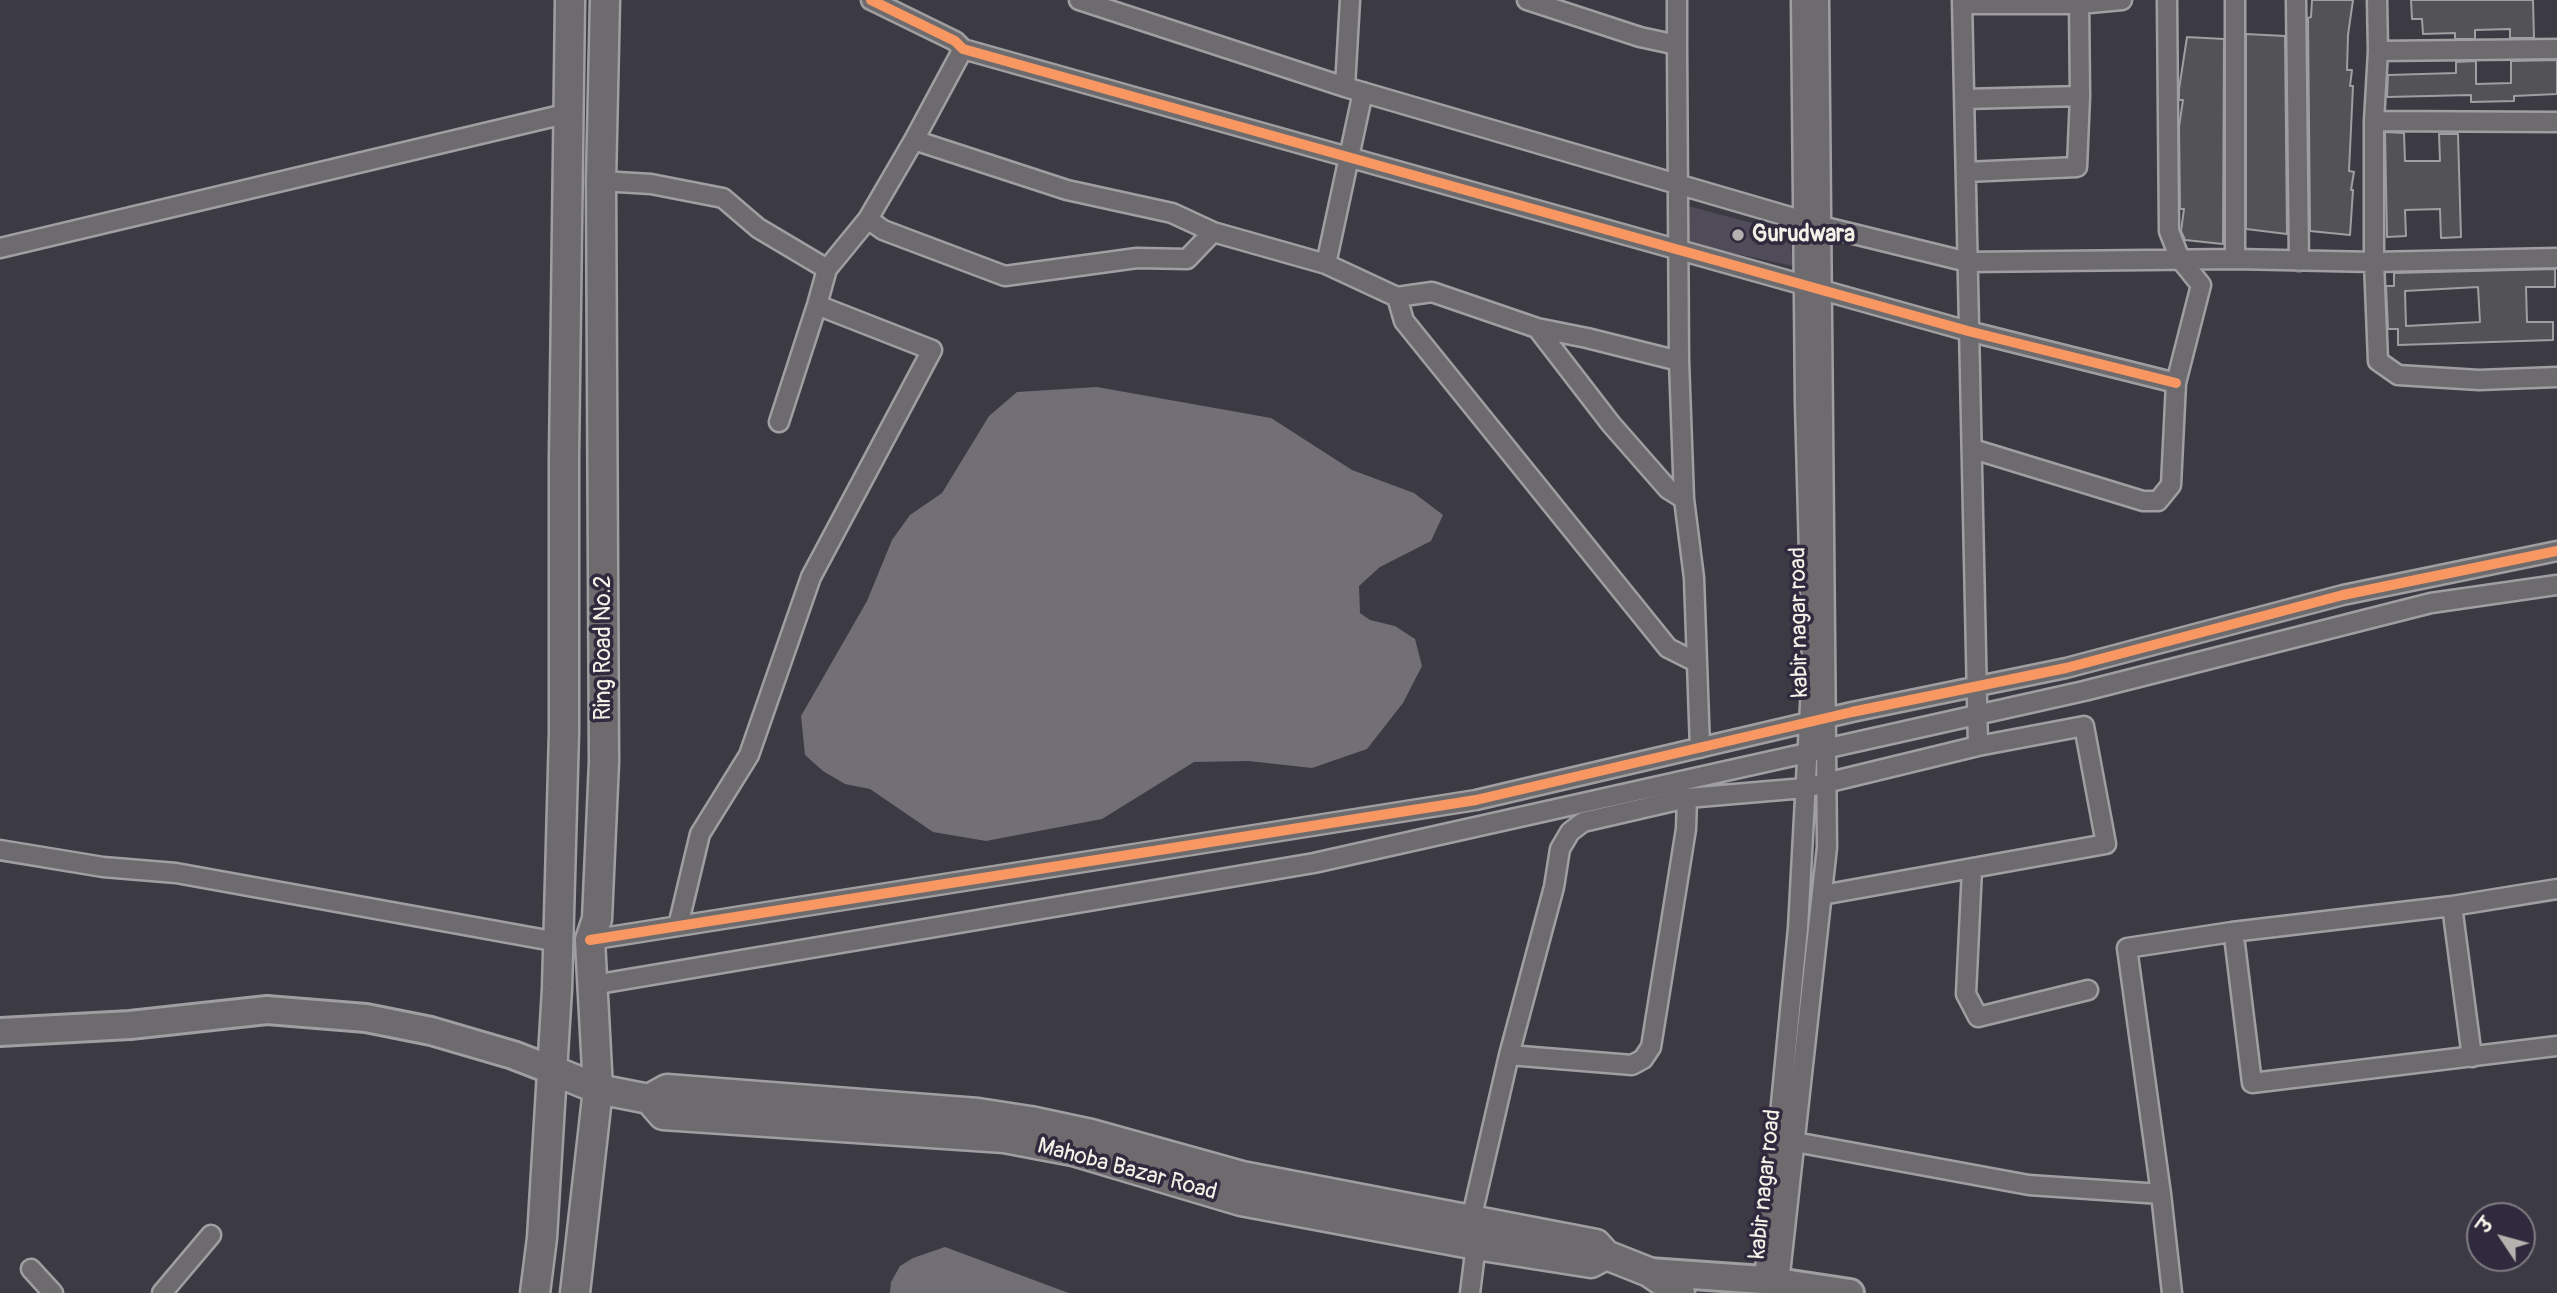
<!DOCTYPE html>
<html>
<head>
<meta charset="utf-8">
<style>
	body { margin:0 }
	#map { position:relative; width:2557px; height:1293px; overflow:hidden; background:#3c3a43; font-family:Pangolin,"Playpen Sans Deva",sans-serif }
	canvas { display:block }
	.north { position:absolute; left:2466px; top:1202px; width:70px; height:70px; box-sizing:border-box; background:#2f2a3d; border:2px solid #7e7a81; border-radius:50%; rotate:306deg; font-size:19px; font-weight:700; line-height:28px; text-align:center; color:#f4f1e8 }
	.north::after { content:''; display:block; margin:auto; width:24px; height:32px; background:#b4b1ae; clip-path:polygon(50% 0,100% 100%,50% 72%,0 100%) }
</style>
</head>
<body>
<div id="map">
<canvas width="2557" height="1293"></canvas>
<div class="north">उ</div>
</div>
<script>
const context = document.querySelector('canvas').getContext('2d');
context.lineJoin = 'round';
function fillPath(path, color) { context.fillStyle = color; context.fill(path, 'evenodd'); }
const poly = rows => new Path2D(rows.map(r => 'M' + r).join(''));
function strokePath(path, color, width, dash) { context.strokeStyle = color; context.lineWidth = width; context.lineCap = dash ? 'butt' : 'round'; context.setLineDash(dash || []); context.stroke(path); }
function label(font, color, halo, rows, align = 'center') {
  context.font = font + ' Pangolin,sans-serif'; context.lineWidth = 7; context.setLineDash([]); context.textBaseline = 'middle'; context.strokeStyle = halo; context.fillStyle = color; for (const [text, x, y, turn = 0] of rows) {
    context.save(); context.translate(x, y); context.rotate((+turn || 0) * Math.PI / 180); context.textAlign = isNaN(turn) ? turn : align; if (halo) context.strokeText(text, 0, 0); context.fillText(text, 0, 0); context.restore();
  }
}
const green = poly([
	[1688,206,1790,233,1793,266,1686,243]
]);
const water = poly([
	[1097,387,1271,418,1352,470,1414,493,1443,515,1431,541,1380,567,1359,586,1360,613,1370,620,1395,626,1415,639,1422,666,1403,703,1367,749,1312,768,1248,761,1194,762,1102,819,986,841,933,832,870,789,845,784,823,771,805,755,801,716,867,601,892,540,910,515,942,493,989,416,1017,392],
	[945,1247,1066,1292,1069,1293,890,1293,891,1282,900,1266,913,1258]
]);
const building = poly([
	[2312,0,2353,0,2348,35,2347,70,2352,70,2350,86,2353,86,2349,171,2354,172,2351,190,2353,190,2350,235,2310,231,2308,18,2311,17,2312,0],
	[2411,0,2533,0,2534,38,2510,38,2510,29,2475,30,2475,39,2455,39,2455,33,2423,34,2422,19,2412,19,2411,0],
	[2246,34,2285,36,2287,234,2246,229,2246,34],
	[2187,37,2224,39,2223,244,2185,240,2181,231,2184,209,2180,209,2179,127,2183,100,2179,100,2179,89,2187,37],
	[2557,60,2557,94,2514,96,2514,101,2471,102,2471,95,2387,97,2388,75,2456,73,2456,62,2476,61,2476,84,2511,83,2511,61,2557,60],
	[2385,132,2404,133,2405,161,2440,161,2439,134,2458,134,2461,237,2441,238,2440,209,2405,210,2406,236,2387,237,2385,132],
	[2555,269,2555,287,2526,287,2527,322,2553,322,2553,340,2398,345,2398,329,2388,329,2386,286,2394,286,2394,273,2555,269],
	[2478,287,2480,322,2406,326,2405,291,2478,287]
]);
const street = poly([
	[871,0,955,41,963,49,1968,331,2176,383],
	[1079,0,1345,87],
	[1350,0,1345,87,1821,226,1968,262,2235,259,2374,262,2557,258],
	[1527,0,1640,37,1677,45,1679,361,1684,499,1694,578,1700,748],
	[1962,0,1978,746],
	[2235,0,2235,259],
	[2296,0,2299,261],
	[2377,0,2378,51,2374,121,2374,262,2378,361,2398,375,2479,380,2557,377],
	[1962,4,2079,4,2122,0],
	[1677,45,1677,0],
	[2378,51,2557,49],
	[1965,99,2080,96],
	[2374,121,2557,122],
	[914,140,1067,190,1172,213,1213,232,1326,264,1397,297,1432,292,1537,328,1611,424,1668,489,1684,499],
	[1966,172,2077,167,2080,96,2079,0],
	[601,181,651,184,723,198,758,228,827,269],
	[868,219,883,230,1005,276,1137,258,1187,259,1213,232],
	[0,248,569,113],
	[1326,264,1363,92],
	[1397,297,1404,321,1668,648,1696,662],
	[1537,328,1587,338,1679,361],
	[779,422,817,305,827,269,868,219,914,140,963,49],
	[1973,449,2143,501,2158,501,2171,485,2176,383,2201,285,2180,259,2169,231,2167,0],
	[0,850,103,867,176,873,558,942],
	[1972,869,1966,994,1978,1017,2088,990],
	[2452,906,2472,1057],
	[678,926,700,834,749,755,811,577,932,350,817,305],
	[590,940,1476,800,1852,712,2066,668,2343,595,2557,551],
	[2235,944,2252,1083,2557,1046],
	[593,985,1314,863,2084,691,2431,603,2557,585],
	[1509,1055,1632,1065,1643,1059,1651,1047,1686,829,1687,798,1805,788,1978,746,2084,726,2106,844,1822,895],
	[1795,1142,2029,1185,2161,1194,2127,948,2232,932,2452,906,2557,889],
	[2161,1194,2172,1293],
	[31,1269,53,1293],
	[1764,1280,1798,928,1812,668,1805,404,1801,0],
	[1779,1283,1827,847,1819,0],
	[162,1293,211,1235],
	[1470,1293,1476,1245,1471,1220,1509,1055,1554,887,1560,849,1570,832,1583,822,1687,798]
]);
const secondary = poly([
	[0,1032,130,1025,267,1010,366,1018,431,1031,513,1055,552,1070],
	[1649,1272,1764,1280,1850,1293]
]);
const primary = poly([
	[552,1070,598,1089,649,1099,663,1115,1004,1138,1073,1151,1241,1201,1476,1245,1591,1263,1606,1255],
	[649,1099,667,1089,978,1113,1030,1121,1091,1134,1242,1176,1596,1244,1606,1255,1649,1272,1680,1293],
	[535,1293,542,1238,557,989,564,732,564,457,570,0],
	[575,1293,598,1089,590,940,597,919,604,762,601,181,605,0]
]);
const cycleway = poly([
	[871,0,955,41,963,49,1968,331,2176,383],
	[590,940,1476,800,1852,712,2066,668,2343,595,2557,551]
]);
const markers = [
	[1738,235,7,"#b4b1ae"]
];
const poiNames = [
	["Gurudwara",1752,235]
];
const streetNames = [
	["kabir nagar road",1800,622,-91],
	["Ring Road No.2",604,648,-90],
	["Mahoba Bazar Road",1127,1170,15],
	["kabir nagar road",1766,1184,-84]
];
fillPath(green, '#504b59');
fillPath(water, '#736f76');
fillPath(building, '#535257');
strokePath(building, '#9f9ea0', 2);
strokePath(street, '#9f9ea0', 23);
strokePath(secondary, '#9f9ea0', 32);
strokePath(primary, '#9f9ea0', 33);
strokePath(street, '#6e6b6e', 18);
strokePath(secondary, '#6e6b6e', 26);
strokePath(primary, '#6e6b6e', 28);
strokePath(cycleway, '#f99763', 10);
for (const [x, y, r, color] of markers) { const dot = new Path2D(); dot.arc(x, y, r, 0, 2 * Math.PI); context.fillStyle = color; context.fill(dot); strokePath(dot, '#2f2a3d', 2.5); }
label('bold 23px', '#f4f1e8', '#2f2a3d', poiNames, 'left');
label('23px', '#f4f1e8', '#2f2a3d', streetNames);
</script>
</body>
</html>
